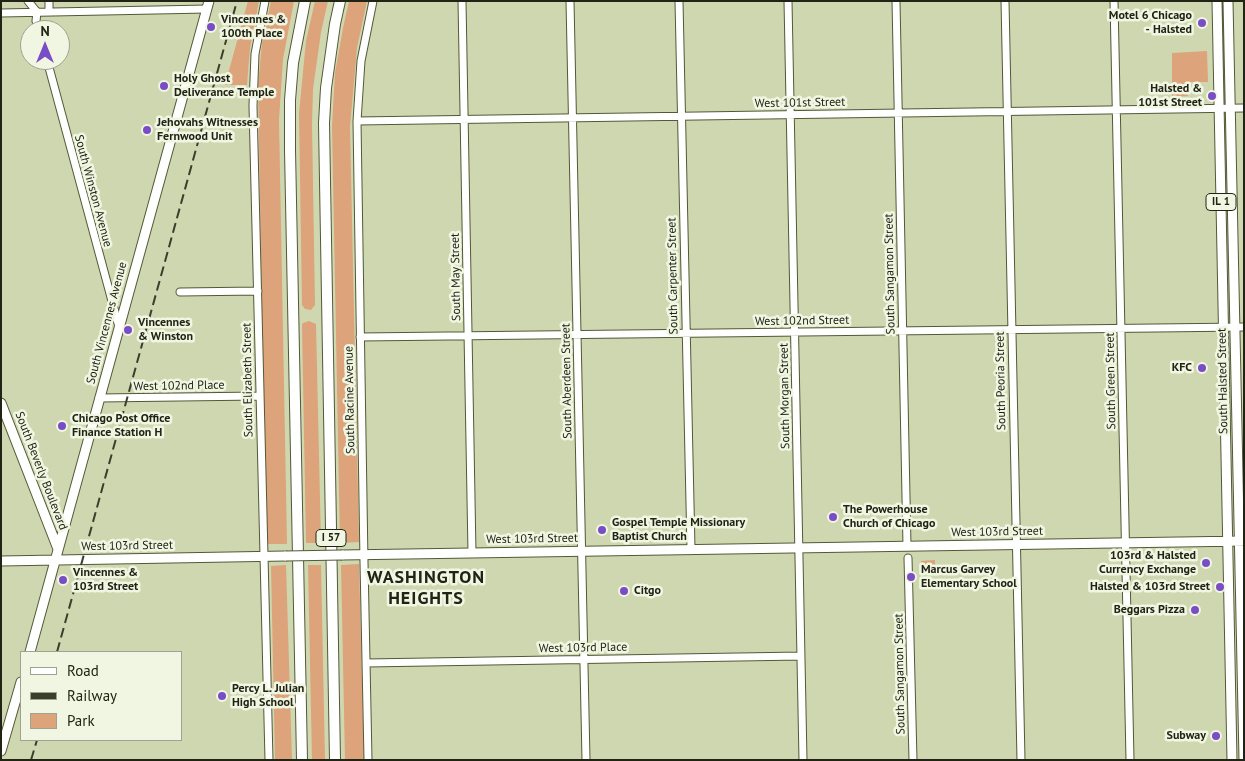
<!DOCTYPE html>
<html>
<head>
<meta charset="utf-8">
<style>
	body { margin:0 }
	#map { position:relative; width:1245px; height:761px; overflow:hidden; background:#cfd7b0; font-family:"PT Sans",sans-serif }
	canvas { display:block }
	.frame { position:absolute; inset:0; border:2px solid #212415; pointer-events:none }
	.legend { position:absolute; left:20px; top:651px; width:162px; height:90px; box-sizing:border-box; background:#f1f6e2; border:1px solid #9ea290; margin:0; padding:6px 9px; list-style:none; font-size:15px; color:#212415 }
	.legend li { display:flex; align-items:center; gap:10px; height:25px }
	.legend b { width:25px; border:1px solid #9ea290 }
	.north { position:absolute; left:20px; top:20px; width:50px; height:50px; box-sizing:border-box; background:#f1f6e2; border:1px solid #9ea290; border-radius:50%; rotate:0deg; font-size:14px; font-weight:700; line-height:20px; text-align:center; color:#212415 }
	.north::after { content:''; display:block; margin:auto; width:18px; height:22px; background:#794dc5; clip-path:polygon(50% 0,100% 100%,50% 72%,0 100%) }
</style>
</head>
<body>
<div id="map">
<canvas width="1245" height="761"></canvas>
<div class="frame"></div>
<ul class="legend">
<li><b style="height:6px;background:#fff"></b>Road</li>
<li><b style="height:6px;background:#3b3e2c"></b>Railway</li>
<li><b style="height:14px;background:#dda37a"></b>Park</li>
</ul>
<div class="north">N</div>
</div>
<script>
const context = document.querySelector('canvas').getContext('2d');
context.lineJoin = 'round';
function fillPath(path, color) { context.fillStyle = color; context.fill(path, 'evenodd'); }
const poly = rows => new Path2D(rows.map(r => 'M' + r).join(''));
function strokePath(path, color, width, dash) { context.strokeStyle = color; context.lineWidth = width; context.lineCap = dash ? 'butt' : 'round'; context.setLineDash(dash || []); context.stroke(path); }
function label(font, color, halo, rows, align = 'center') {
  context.font = font + ' "PT Sans",sans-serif'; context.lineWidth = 5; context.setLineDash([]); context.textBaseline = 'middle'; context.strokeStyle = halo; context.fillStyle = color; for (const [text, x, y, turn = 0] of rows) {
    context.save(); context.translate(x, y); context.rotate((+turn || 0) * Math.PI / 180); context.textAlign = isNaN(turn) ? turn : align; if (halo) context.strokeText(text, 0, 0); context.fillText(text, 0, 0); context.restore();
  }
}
const green = poly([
	[248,1,259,1,250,48,247,85,225,85],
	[271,1,294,1,283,59,279,120,287,544,266,544,258,86,262,43],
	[315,1,328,1,321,32,313,89,312,124,315,305,311,310,305,309,302,305,299,113,306,41],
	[349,1,367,1,357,48,350,127,359,542,340,543,332,126,335,73,343,28],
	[1207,51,1208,82,1188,82,1188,96,1172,97,1172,53],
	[309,321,316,324,321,543,306,543,302,325,303,323],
	[935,560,935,573,921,574,921,561],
	[359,564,364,760,345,760,341,565],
	[286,565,292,760,275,760,271,566],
	[308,565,321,565,325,760,312,760]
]);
const minor = poly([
	[28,1,37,12,36,21,39,30],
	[265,1,255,54,253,106,269,760],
	[462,1,472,553],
	[570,1,586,760],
	[679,1,691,549],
	[788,1,803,760],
	[896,1,907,546],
	[1005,1,1021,760],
	[1114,1,1130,760],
	[49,12,49,1],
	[1,13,207,9],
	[47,60,119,327],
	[357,121,1244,108],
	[180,292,258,291],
	[360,337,1244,327],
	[99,398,260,396],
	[908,558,913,760],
	[366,663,801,656],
	[368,760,364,562,357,121,361,61,373,1]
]);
const major = poly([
	[1217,1,1232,760],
	[1228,1,1244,760],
	[1,403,58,549],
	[342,555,1244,541],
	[1,561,286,556],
	[30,652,209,1],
	[1,751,21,682]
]);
const highway = poly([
	[302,760,290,150,290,100,293,63,305,1],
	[335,760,324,123,326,88,335,24,340,1]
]);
const rail = poly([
	[57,652,237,1],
	[31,760,37,740]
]);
const majorBridge = poly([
	[286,556,342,555]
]);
const markers = [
	[1202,23,5,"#794dc5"],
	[211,27,5,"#794dc5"],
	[164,86,5,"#794dc5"],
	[1212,96,5,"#794dc5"],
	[147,130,5,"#794dc5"],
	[128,330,5,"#794dc5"],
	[1202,368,5,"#794dc5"],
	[62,426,5,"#794dc5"],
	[833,517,5,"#794dc5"],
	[602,530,5,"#794dc5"],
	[1206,563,5,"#794dc5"],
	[911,577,5,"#794dc5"],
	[63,580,5,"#794dc5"],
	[1220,587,5,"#794dc5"],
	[624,591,5,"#794dc5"],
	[1195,610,5,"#794dc5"],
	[222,696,5,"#794dc5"],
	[1216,736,5,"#794dc5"]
];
const shields = [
	[1221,202,30],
	[331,538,30]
];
const shieldNames = [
	["IL 1",1221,202],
	["I 57",331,538]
];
const poiNames = [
	["Motel 6 Chicago",1192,16,"right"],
	["- Halsted",1192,30,"right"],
	["Vincennes &",221,20],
	["100th Place",221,34],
	["Holy Ghost",174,79],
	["Deliverance Temple",174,93],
	["Halsted &",1202,89,"right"],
	["101st Street",1202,103,"right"],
	["Jehovahs Witnesses",157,123],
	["Fernwood Unit",157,137],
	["Vincennes",138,323],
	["& Winston",138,337],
	["KFC",1192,368,"right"],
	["Chicago Post Office",72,419],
	["Finance Station H",72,433],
	["The Powerhouse",843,510],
	["Church of Chicago",843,524],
	["Gospel Temple Missionary",612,523],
	["Baptist Church",612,537],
	["103rd & Halsted",1196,556,"right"],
	["Currency Exchange",1196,570,"right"],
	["Marcus Garvey",921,570],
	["Elementary School",921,584],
	["Vincennes &",73,573],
	["103rd Street",73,587],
	["Halsted & 103rd Street",1210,587,"right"],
	["Citgo",634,591],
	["Beggars Pizza",1185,610,"right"],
	["Percy L. Julian",232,689],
	["High School",232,703],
	["Subway",1206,736,"right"]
];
const streetNames = [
	["West 101st Street",800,103,-1],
	["South Winston Avenue",93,191,75],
	["South Sangamon Street",890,274,-91],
	["South Carpenter Street",673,276,-91],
	["South May Street",456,277,-91],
	["West 102nd Street",802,321,-1],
	["South Vincennes Avenue",107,323,-75],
	["South Elizabeth Street",248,380,-91],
	["South Aberdeen Street",567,381,-91],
	["South Peoria Street",1001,381,-91],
	["South Green Street",1111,381,-91],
	["South Halsted Street",1223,381,-91],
	["West 102nd Place",179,386,-1],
	["South Morgan Street",785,396,-91],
	["South Racine Avenue",350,400,-91],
	["South Beverly Boulevard",41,471,69],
	["West 103rd Street",997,532,-1],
	["West 103rd Street",532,539,-1],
	["West 103rd Street",127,546,-1],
	["West 103rd Place",583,648,-1],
	["South Sangamon Street",900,674,-91]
];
const districtNames = [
	["WASHINGTON",426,578],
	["HEIGHTS",426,599]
];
fillPath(green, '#dda37a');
strokePath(minor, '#525936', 9);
strokePath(major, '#525936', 11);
strokePath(highway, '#525936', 12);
strokePath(minor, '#fff', 7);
strokePath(major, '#fff', 9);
strokePath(highway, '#fff', 10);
strokePath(rail, '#3b3e2c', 2, [10, 5]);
strokePath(majorBridge, '#525936', 11, []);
strokePath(majorBridge, '#fff', 9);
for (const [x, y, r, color] of markers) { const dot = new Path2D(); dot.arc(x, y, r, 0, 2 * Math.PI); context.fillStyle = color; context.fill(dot); strokePath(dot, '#f1f6e2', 2); }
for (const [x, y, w] of shields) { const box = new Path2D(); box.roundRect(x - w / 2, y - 8.5, w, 17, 4); context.fillStyle = '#f1f6e2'; context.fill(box); strokePath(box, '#212415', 1); }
label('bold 11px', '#212415', null, shieldNames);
label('bold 12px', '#212415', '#f1f6e2', poiNames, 'left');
label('12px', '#212415', '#f1f6e2', streetNames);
context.letterSpacing = '1px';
label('bold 18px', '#212415', '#f1f6e2', districtNames);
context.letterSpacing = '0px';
</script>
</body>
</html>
